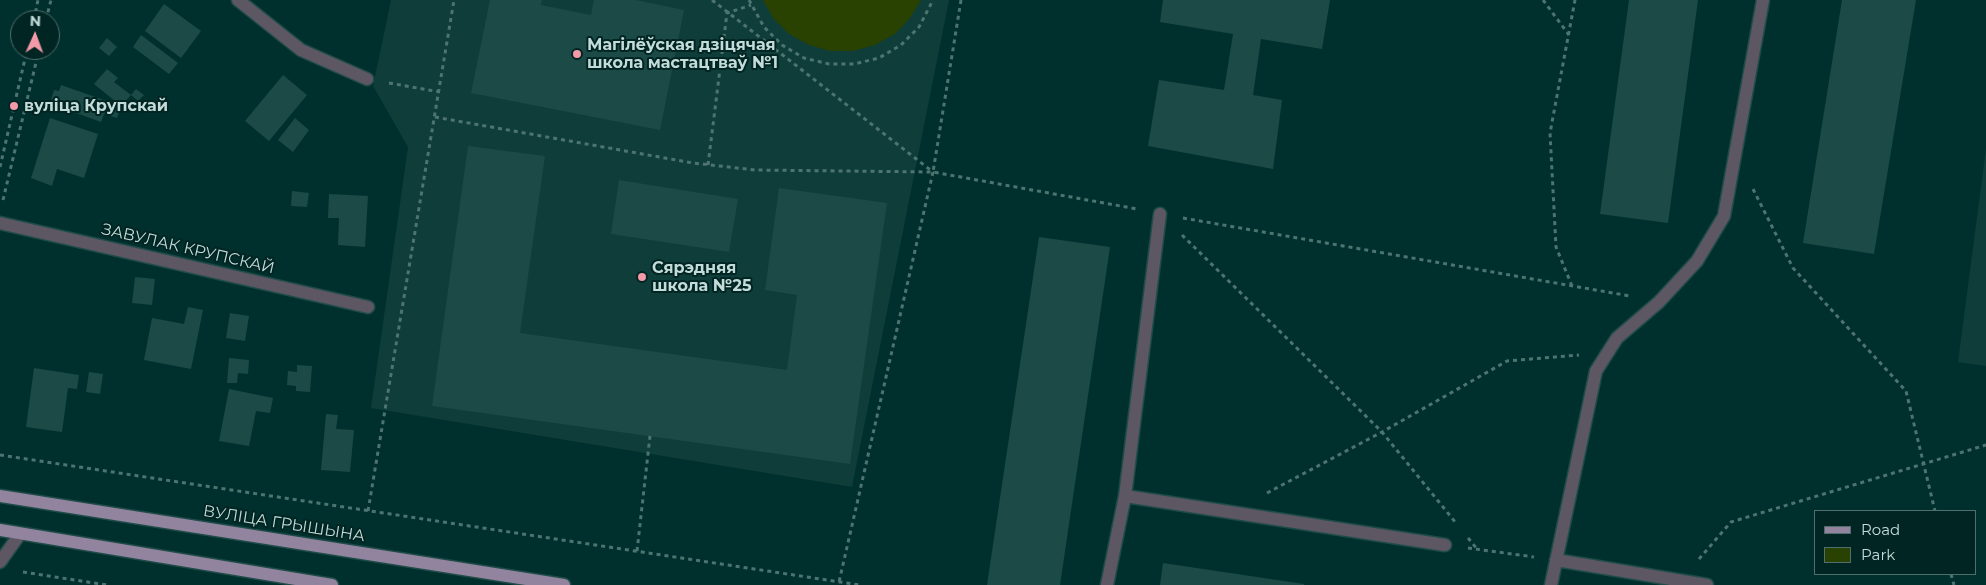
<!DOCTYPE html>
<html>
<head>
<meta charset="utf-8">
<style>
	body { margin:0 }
	#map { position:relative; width:1986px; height:585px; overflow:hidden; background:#00302d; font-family:Montserrat,sans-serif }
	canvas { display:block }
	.legend { position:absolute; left:1814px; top:510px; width:162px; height:65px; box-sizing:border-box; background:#012523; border:1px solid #4f6e6c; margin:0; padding:6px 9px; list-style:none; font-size:15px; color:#c4dcd9 }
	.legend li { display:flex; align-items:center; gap:10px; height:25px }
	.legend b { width:25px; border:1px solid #4f6e6c }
	.north { position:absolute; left:10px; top:10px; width:50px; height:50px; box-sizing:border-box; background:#012523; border:1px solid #4f6e6c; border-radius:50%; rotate:2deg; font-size:14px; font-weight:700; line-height:20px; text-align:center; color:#c4dcd9 }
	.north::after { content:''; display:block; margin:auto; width:18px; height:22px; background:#f39aa8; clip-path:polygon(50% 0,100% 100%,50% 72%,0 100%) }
</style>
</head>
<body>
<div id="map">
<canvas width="1986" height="585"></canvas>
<ul class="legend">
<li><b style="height:6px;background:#92839e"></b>Road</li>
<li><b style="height:14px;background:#294101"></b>Park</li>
</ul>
<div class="north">N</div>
</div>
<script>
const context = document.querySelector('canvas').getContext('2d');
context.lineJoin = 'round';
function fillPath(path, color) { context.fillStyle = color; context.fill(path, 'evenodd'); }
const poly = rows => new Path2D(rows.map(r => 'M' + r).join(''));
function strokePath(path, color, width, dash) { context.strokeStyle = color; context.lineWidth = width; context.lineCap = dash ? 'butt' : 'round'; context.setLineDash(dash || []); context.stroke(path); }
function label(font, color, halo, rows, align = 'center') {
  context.font = font + ' Montserrat,sans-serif'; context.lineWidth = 4; context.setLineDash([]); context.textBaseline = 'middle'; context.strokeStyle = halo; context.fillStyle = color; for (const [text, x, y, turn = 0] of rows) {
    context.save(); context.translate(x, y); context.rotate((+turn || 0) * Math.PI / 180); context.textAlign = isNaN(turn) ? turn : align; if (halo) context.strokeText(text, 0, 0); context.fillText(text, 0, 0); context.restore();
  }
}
const built = poly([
	[391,0,949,0,852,487,371,408,408,147,373,86],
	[1986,149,1986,366,1958,362]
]);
const green = poly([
	[763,0,921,0,910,18,895,34,875,45,853,51,830,51,809,45,789,34,773,18]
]);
const building = poly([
	[490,0,542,0,541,5,591,15,594,0,636,0,684,10,660,130,471,93],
	[1163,0,1330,0,1322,49,1261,39,1253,95,1282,100,1273,169,1148,146,1159,80,1224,90,1233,34,1160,22],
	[1629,0,1698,0,1668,223,1600,214],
	[1842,0,1916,0,1874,254,1803,243],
	[164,4,201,31,181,58,145,31],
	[141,35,178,63,169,74,133,47],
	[107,38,117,47,109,56,99,48],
	[107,69,118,78,114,82,131,95,121,106,94,84],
	[283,75,307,95,269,141,245,121],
	[61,85,121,106,117,118,104,114,101,122,54,105,56,101,51,99,54,90,59,91],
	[136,89,144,95,138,101,131,95],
	[50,118,98,134,84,178,57,169,52,186,31,178],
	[295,118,309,130,293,152,278,140],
	[468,146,545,156,520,333,787,370,797,295,765,290,779,188,887,203,850,464,432,406],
	[619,180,738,199,729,252,611,234],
	[292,191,309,193,307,207,291,206],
	[329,194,368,196,365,247,338,245,339,218,328,218],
	[1039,237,1110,247,1060,585,987,585],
	[135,277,155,279,152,305,132,303],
	[188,307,203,310,191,369,144,360,152,318,184,324],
	[230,313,249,316,245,341,226,338],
	[229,358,249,360,248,374,238,373,237,383,227,383],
	[297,365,312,366,310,392,296,391,296,386,287,385,288,371,297,372],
	[34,368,79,375,77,389,68,388,62,432,26,427],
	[89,372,103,374,100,394,86,392],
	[229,389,273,398,270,413,256,411,249,446,219,441],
	[326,414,338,415,336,429,354,430,350,472,321,470],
	[1163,563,1304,584,1304,585,1160,585]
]);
const path = poly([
	[712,0,933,172,839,582],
	[749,0,764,27,782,45,804,58,829,64,854,64,879,58,901,45,919,27,933,0],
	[961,0,933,172,1137,209],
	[1543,0,1569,35],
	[34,20,38,0],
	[46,20,51,0],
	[389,83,440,92],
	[435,117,693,163,755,170,932,172],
	[708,165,727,13,751,5],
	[0,167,27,50],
	[1753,189,1793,268,1906,391,1935,511],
	[3,200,39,50],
	[1183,218,1630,296],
	[1182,235,1382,432,1456,523],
	[1572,286,1556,247,1550,133,1575,0],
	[0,455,860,585],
	[1267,493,1382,432,1507,361,1579,355],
	[368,511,454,0],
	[1468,538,1478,550],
	[1468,548,1534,557],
	[637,551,650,436],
	[1699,559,1731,522,1986,445],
	[23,572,107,585],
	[1951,574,1954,585]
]);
const lane = poly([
	[1125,496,1445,545],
	[1556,560,1707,585],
	[1107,585,1125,496,1160,214],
	[1551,585,1596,371,1617,338,1659,302,1697,261,1724,216,1763,0]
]);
const street = poly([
	[238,0,301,50,367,79],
	[0,223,368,307],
	[0,562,20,534]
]);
const primary = poly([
	[0,496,564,585],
	[0,530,332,585]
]);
const markers = [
	[577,54,5,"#f39aa8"],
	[14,106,5,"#f39aa8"],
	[642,277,5,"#f39aa8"]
];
const poiNames = [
	["Магілёўская дзіцячая",587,45],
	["школа мастацтваў №1",587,63],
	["вуліца Крупскай",24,106],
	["Сярэдняя",652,268],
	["школа №25",652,286]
];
const streetNames = [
	["ЗАВУЛАК КРУПСКАЙ",188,249,13],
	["ВУЛІЦА ГРЫШЫНА",284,524,9]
];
fillPath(built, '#0e3d3a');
fillPath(green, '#294101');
fillPath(building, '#1c4a47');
strokePath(lane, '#1f4c49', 15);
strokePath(street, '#1f4c49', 15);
strokePath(primary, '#1f4c49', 15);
strokePath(path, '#4e7471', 3, [4, 4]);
strokePath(lane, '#5d5663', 12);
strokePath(street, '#5d5663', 12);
strokePath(primary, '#92839e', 12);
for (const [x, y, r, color] of markers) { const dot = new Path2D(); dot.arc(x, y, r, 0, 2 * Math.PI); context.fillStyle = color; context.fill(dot); strokePath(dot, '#012523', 2); }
label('bold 16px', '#c4dcd9', '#012523', poiNames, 'left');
label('16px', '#c4dcd9', '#012523', streetNames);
</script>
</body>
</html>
